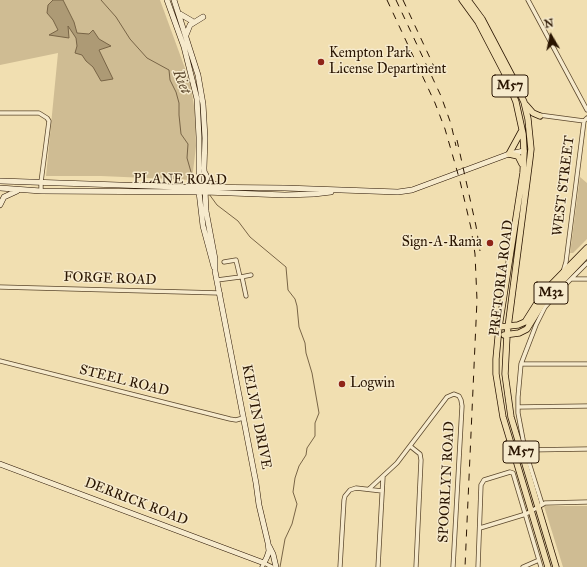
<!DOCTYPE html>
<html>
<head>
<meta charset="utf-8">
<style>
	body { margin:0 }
	#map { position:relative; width:587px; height:567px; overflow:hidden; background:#f1dfb1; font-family:"IM FELL Great Primer",serif }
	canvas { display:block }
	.north { position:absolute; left:531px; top:16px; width:40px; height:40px; -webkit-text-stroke:3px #f6eacc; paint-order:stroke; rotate:351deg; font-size:11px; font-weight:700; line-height:16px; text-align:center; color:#291400 }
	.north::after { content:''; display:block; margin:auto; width:14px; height:18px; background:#291400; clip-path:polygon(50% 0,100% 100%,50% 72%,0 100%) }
</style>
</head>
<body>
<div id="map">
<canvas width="587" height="567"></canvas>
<div class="north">N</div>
</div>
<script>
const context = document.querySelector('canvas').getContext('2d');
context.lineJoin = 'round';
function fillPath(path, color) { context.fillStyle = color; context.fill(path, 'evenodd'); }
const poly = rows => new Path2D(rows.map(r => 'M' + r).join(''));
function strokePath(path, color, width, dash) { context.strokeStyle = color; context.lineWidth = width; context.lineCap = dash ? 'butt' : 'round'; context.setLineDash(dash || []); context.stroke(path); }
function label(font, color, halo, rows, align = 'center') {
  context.font = font + ' "IM FELL Great Primer",serif'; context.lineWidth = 3; context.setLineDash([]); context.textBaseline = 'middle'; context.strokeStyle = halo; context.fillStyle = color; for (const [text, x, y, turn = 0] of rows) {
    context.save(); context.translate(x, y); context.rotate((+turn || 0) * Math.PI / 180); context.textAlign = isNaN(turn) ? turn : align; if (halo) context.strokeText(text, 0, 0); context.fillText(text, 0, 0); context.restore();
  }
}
const green = poly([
	[0,0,160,0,190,82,195,112,196,146,192,180,101,176,46,176,58,53,0,65],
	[580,177,587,183,587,239,573,253,570,253],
	[544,506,587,506,587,567,563,567]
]);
const water = poly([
	[53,0,63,0,74,22,77,33,89,34,93,30,99,39,111,46,99,50,113,79,101,81,93,67,86,61,82,55,75,53,77,46,76,38,68,26,69,38,49,35,58,30,53,20,47,13,48,5,53,0]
]);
const stream = poly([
	[101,0,116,17,130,39,147,58,169,70,170,80,176,92,179,103,179,115,181,134,188,144,187,158,191,172,197,180],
	[209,194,217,205,238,221,250,237,286,267,288,290,295,299,297,306,299,327,305,343,306,353,312,373,319,413,315,423,315,436,307,448,306,455,299,466,295,478,293,492,297,504,292,524,285,539,280,567]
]);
const street = poly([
	[528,0,587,110],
	[0,113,39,113,47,118,49,121,41,182,41,191],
	[539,115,584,121,587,118],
	[563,272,566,262,584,121],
	[241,277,251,275],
	[242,277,246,296],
	[571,279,587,279],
	[217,280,240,277,236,260,224,262],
	[0,287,220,293],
	[0,361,230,419,236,420,243,418],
	[521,364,587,364],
	[518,407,587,406],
	[410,446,420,454,421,460,416,567],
	[525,450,587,449],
	[369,489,397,463,447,397,454,394,459,396,461,400,462,406,453,567],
	[542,504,525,450,518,413,518,397,521,364,536,325,545,307,558,292,587,263],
	[480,528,526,514,545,503,587,502],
	[262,567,264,563,272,567],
	[340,567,344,500,345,496,350,490,356,488,382,491],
	[378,567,383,477],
	[478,567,481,485,484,480,510,472,513,473,541,567],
	[523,567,539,560]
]);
const secondary = poly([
	[167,0,184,47,197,99,199,137,199,192,203,226,214,267],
	[180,14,192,21],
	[186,35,190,25,203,17],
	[205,173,208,179,212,183,221,186],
	[0,181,179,187,285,188,398,192,412,190,509,154,524,151],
	[0,188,41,191,205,192,285,195,314,194,331,192],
	[0,205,4,197,17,191],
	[0,464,264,563,267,557,269,551,268,543,259,505,256,483,215,271,215,259,206,211,204,168,205,138,203,104,198,75,174,0],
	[269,546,273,554,276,567]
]);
const primary = poly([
	[462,0,478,22,504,72,516,102,523,134,524,151,523,173,499,327,496,359,496,374,503,417,548,567],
	[468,0,482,19,513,78,524,102,528,119,531,149,530,158,507,335,505,374,511,417,556,567],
	[526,105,533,113,540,116],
	[509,154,521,132],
	[509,154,518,156,522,164],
	[499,327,518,325,525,322,544,292,587,248],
	[504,335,519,333,527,329,546,298,587,255]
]);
const rail = poly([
	[387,0,435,103,445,129,460,181,471,228,475,254,477,300,465,567],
	[396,0,441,96,451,124,456,146],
	[403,0,437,73],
	[457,140,476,226,480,251]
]);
const markers = [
	[321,62,4,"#8f2418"],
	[490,243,4,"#8f2418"],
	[342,384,4,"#8f2418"]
];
const shields = [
	[510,86,36],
	[551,293,34],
	[521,452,36]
];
const shieldNames = [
	["M57",510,86],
	["M32",551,293],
	["M57",521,452]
];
const poiNames = [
	["Kempton Park",329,54],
	["License Department",329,70],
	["Sign-A-Rama",482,243,"right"],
	["Logwin",350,384]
];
const streetNames = [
	["PLANE ROAD",180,180,1],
	["WEST STREET",564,186,-83],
	["PRETORIA ROAD",502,278,-83],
	["FORGE ROAD",110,279,2],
	["STEEL ROAD",124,381,14],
	["KELVIN DRIVE",256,417,79],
	["SPOORLYN ROAD",447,482,-87],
	["DERRICK ROAD",136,502,21]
];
const waterNames = [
	["Riet",181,82,68]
];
fillPath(green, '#cfbc93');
fillPath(water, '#ad9a75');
strokePath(water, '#786446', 1);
strokePath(stream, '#786446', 1);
strokePath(street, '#5b472c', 5);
strokePath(secondary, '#291400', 6);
strokePath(primary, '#291400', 7);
strokePath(street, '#f6eacc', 3.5);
strokePath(secondary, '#f6eacc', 5);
strokePath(primary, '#f1dfb1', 5.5);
strokePath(rail, '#291400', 1, [7, 7]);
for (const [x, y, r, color] of markers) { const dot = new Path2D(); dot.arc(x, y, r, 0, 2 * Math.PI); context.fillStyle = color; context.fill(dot); strokePath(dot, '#f6eacc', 1.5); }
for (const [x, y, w] of shields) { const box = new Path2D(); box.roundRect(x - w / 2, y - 11, w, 22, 3); context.fillStyle = '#f6eacc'; context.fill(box); strokePath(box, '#291400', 1); }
label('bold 13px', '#291400', null, shieldNames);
label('14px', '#291400', '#f6eacc', poiNames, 'left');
label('14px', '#291400', '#f6eacc', streetNames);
label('italic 15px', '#5e4a2f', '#f6eacc', waterNames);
</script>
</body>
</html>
